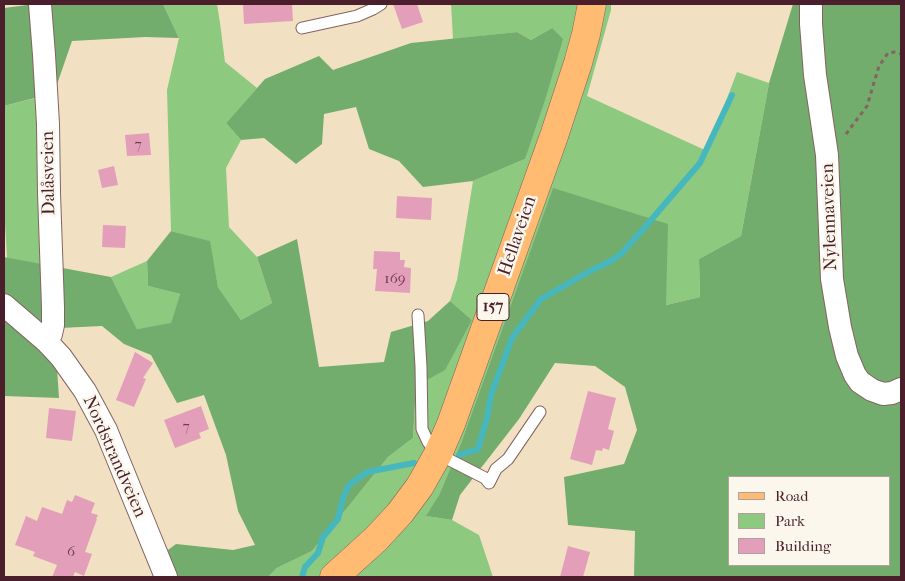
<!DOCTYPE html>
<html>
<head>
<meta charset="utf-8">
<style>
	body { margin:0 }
	#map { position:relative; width:905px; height:581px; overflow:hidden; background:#f1e1c2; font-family:"IM FELL French Canon",serif }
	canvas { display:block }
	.frame { position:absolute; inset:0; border:5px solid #4a1f2b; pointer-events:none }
	.legend { position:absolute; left:728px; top:476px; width:162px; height:90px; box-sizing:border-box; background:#fbf7ec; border:1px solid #b4a19f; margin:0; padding:6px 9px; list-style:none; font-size:15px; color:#4a1f2b }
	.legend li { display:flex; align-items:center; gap:10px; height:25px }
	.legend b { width:25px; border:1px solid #b4a19f }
</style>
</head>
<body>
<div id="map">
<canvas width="905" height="581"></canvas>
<div class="frame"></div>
<ul class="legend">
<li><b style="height:6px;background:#febb71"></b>Road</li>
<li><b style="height:14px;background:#8dc97f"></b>Park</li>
<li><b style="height:14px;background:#e39fba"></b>Building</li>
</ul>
</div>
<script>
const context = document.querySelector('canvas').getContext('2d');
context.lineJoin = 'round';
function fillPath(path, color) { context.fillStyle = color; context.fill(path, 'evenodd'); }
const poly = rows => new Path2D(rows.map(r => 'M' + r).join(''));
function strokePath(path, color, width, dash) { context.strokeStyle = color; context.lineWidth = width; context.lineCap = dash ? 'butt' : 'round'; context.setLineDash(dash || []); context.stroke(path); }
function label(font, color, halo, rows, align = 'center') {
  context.font = font + ' "IM FELL French Canon",serif'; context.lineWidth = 5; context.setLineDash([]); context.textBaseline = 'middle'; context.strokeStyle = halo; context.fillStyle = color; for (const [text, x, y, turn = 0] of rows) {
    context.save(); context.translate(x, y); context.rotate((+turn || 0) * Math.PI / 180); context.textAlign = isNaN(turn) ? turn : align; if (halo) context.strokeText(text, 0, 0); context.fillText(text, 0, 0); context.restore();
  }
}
const green = poly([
	[163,4,217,4,220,23,225,62,257,88,226,123,241,140,226,168,229,227,257,257,272,303,241,320,218,287,209,241,171,231,167,90,179,38],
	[451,4,611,4,611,10,587,96,707,151,737,72,769,83,741,236,699,259,700,297,666,305,553,189,461,443,439,495,427,516,452,520,479,535,493,577,268,577,277,568,312,551,352,502,388,457,413,438,416,386,472,320,450,301,457,280,473,181,525,159,552,28,531,40,517,32,453,39],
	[40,97,43,265,7,258,4,206,4,106],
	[147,261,148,286,180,294,171,324,137,329,111,277]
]);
const forest = poly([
	[35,4,163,4,179,38,145,37,72,41,54,93,4,106,4,8],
	[793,4,901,4,901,577,634,577,635,531,568,525,564,477,624,464,637,430,625,387,595,366,555,363,519,419,460,495,452,520,426,516,439,495,461,443,553,188,668,224,666,305,700,297,699,259,741,236,769,83],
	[729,477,889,477,889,565,729,565],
	[552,28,563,39,545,100,525,159,473,181,423,187,399,161,369,149,356,107,324,114,322,144,296,164,264,138,241,140,226,123,265,79,319,56,333,70,411,43,517,32,531,40],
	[171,231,210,241,218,287,241,320,272,303,257,257,297,239,319,367,384,362,391,332,428,321,450,301,472,320,445,370,416,386,413,438,388,457,352,502,312,551,277,568,268,577,176,577,164,553,176,544,233,550,255,545,238,511,226,455,204,395,177,403,151,355,124,344,102,326,60,328,57,368,59,398,4,396,4,257,111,277,137,329,171,323,180,294,148,286,147,261]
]);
const stream = poly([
	[459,455,478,449,487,418,491,395,512,338,541,299,590,271,609,262,621,254,645,227,700,163,732,95],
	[302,577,305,567,318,553,323,537,338,519,343,498,349,485,367,472,414,463]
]);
const building = poly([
	[243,4,292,4,293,21,244,24],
	[393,4,417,4,423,22,402,29],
	[149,133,151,155,127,156,125,135],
	[114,166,118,185,102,188,98,170],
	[397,196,432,198,431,220,396,218],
	[103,225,126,226,125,248,102,247],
	[374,251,400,252,400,260,405,260,404,267,411,268,410,293,375,291,377,269,373,269],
	[135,352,153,363,143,378,146,379,134,407,116,400],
	[588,391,616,398,608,429,614,431,609,450,603,448,602,451,596,450,592,465,570,459],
	[201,406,209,429,199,433,201,438,175,448,164,420],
	[49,408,76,411,72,441,46,438],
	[75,495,95,503,91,513,98,515,96,519,97,519,85,552,92,554,84,576,75,572,73,577,52,577,57,565,33,556,35,552,15,545,26,516,37,521,42,507,62,514,67,500,72,502],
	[568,546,590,552,583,577,560,577]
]);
const path = poly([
	[846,134,867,106,879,66,888,53,895,52,901,54]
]);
const lane = poly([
	[302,28,357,16,373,9,381,4],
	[418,315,421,367,422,429,428,442,438,454,485,478,489,483,496,469,508,459,540,412]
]);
const street = poly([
	[40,4,44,55,48,124,49,193,53,307,53,325,51,334,47,342],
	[811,4,811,24,815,75,827,155,832,279,840,327,847,356,855,375,860,382,872,390,883,394,892,393,901,389],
	[4,305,47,342,61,357,85,391,106,430,166,577]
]);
const primary = poly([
	[334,577,376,539,400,513,420,486,438,454,451,424,554,136,578,63,586,34,592,4]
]);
const numberNames = [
	["7",138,145],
	["169",395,279],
	["7",186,427],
	["6",71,552]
];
const shields = [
	[493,307,32]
];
const shieldNames = [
	["157",493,307]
];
const streetNames = [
	["Dalåsveien",49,173,-91],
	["Nylennaveien",830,217,-92],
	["Hellaveien",518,236,-71],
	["Nordstrandveien",114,457,66]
];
fillPath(green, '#8dc97f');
fillPath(forest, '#72ad6e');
strokePath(stream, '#47b7be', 6);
fillPath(building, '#e39fba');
strokePath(lane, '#846360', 13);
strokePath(street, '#846360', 24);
strokePath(primary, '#846360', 29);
strokePath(path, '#846360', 3, [4, 4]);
strokePath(lane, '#fff', 11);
strokePath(street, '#fff', 22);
strokePath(primary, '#febb71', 28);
label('15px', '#703f4f', null, numberNames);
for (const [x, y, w] of shields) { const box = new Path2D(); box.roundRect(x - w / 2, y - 13.5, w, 27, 4); context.fillStyle = '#fbf7ec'; context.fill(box); strokePath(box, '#4a1f2b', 1); }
label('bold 16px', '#4a1f2b', null, shieldNames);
label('18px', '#4a1f2b', '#fbf7ec', streetNames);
</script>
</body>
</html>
